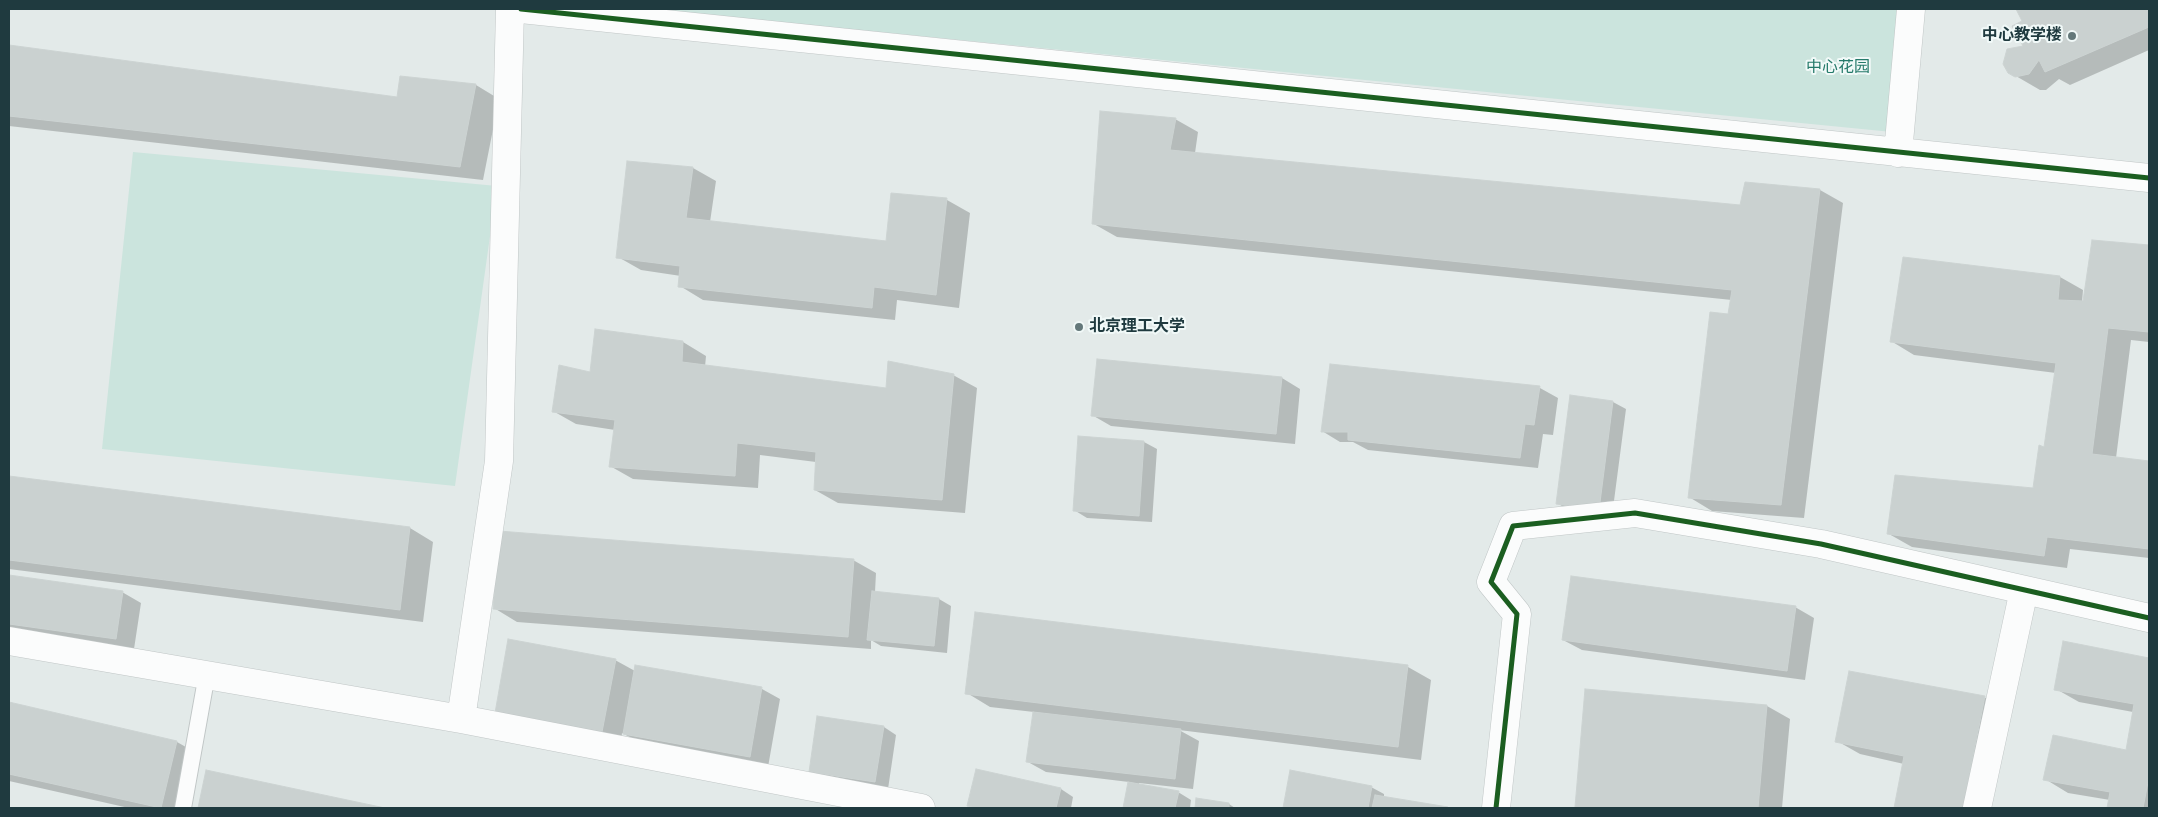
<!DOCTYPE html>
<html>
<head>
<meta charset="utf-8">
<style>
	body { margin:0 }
	#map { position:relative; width:2158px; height:817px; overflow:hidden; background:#e3eae9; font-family:"Nunito Sans",sans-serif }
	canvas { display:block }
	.frame { position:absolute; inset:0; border:10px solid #1f3a3f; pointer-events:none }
</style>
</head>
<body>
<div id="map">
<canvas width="2158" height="817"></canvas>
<div class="frame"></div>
</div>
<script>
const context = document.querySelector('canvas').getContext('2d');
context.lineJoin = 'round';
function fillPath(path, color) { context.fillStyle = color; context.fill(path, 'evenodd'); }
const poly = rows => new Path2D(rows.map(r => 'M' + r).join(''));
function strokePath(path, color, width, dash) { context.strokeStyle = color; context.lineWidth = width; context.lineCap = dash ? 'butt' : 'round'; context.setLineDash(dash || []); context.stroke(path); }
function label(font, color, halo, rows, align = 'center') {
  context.font = font + ' "Nunito Sans","Noto Sans SC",sans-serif'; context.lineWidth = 4; context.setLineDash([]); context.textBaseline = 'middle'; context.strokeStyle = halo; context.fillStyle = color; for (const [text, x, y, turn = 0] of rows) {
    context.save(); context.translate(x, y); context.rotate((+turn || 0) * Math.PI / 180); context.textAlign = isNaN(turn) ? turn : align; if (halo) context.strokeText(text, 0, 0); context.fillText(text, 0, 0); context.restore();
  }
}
const green = poly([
	[646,9,1904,9,1892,132],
	[133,152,497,186,455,486,102,449]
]);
const shadow = poly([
	[2017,9,2149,9,2149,50,2070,85,2059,79,2046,90,2040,90,2009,72,2025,47,2024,21],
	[9,46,398,99,476,85,499,99,483,180,9,126],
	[1175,119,1198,132,1195,153,1741,206,1820,190,1843,203,1804,518,1712,511,1689,497,1732,300,1117,237,1094,224],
	[629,162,693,168,716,181,710,222,887,242,947,200,970,213,959,308,897,300,895,320,703,300,680,286,681,276,641,270,618,257],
	[2094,241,2149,246,2149,342,2131,340,2116,458,2149,462,2149,558,2070,549,2067,568,1912,547,1889,534,2034,490,2045,449,2056,373,1914,355,1891,341,2060,277,2083,290,2082,302,2084,303],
	[683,342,706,356,705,367,887,389,953,375,977,388,965,513,838,503,815,490,816,462,760,455,758,488,633,479,610,466,615,430,576,424,553,411,591,373],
	[1331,365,1540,388,1558,398,1553,435,1543,434,1538,468,1368,450,1353,442,1340,442,1322,431],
	[1282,378,1300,389,1295,444,1111,426,1092,415],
	[1571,396,1613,402,1626,409,1612,516,1570,511,1557,503],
	[1079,437,1144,442,1157,449,1152,522,1087,518,1074,510],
	[9,477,410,528,433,542,423,622,9,569],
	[853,560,876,573,875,592,939,599,951,606,947,653,881,646,871,640,871,649,517,622,494,608],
	[9,576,122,592,141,603,134,649,9,631],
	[1795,607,1814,618,1805,680,1582,650,1563,640],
	[2064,642,2149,659,2149,808,2109,808,2110,800,2068,793,2045,779,2127,752,2133,712,2079,702,2056,689],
	[615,660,635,671,762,689,780,699,768,767,643,744,622,733,621,742,515,723],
	[1408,667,1431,680,1421,760,1179,730,1199,741,1193,789,1139,783,1139,785,1178,792,1191,800,1190,808,1124,808,1129,782,1046,772,1028,762,1034,712,990,707,967,693],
	[1984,697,2007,710,1988,808,1895,808,1904,764,1860,754,1837,741],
	[9,703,177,742,200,755,187,808,129,808,9,781],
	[1767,706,1790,719,1782,808,1581,808,1577,806],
	[884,727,896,735,888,789,823,778,810,771],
	[207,772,379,808,199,808],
	[1291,772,1371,787,1384,794,1384,797,1448,808,1284,808],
	[1061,789,1073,797,1071,808,974,808,969,805],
	[1197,799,1229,804,1235,808,1196,808]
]);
const building = poly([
	[2016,9,2149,9,2149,27,2045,72,2039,60,2029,74,2015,77,2008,73,2003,64,2007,49,2023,46,2012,26,2022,21,2016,9],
	[9,45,397,97,400,76,476,84,460,167,9,116,9,45],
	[1100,111,1176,118,1170,150,1740,205,1745,182,1820,189,1781,505,1688,498,1710,312,1728,314,1732,290,1092,224,1100,111],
	[627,161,693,167,686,218,886,241,891,193,947,198,936,295,874,287,872,308,678,287,680,266,616,258,627,161],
	[2092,240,2149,245,2149,332,2108,328,2092,454,2149,461,2149,549,2047,537,2044,556,1887,534,1895,475,2033,488,2039,445,2044,447,2056,363,1890,342,1903,257,2060,276,2058,300,2083,301,2092,240],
	[595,329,683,341,682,362,886,388,888,361,954,374,942,500,814,490,816,452,737,443,735,476,609,467,615,420,552,412,559,365,590,372,595,329],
	[1097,359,1282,377,1276,434,1091,416,1097,359],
	[1330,364,1540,386,1534,425,1525,424,1520,458,1348,440,1348,432,1321,432,1330,364],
	[1570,395,1613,401,1599,510,1556,504,1570,395],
	[1078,436,1144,441,1139,516,1073,511,1078,436],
	[9,476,410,527,400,610,9,560,9,476],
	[499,531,854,559,848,637,493,609,499,531],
	[9,575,123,591,116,639,9,624,9,575],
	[1571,576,1796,606,1787,671,1562,640,1571,576],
	[872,591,939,598,934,646,867,640,872,591],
	[975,612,1408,665,1398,747,965,694,975,612],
	[508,639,616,659,602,732,495,713,508,639],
	[2063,641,2149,658,2149,777,2143,808,2107,808,2110,792,2043,780,2053,735,2126,750,2134,704,2054,690,2063,641],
	[635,665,762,687,750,757,623,734,635,665],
	[1849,671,1985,696,1963,808,1894,808,1904,756,1835,742,1849,671],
	[1585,689,1767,705,1758,808,1575,807,1585,689],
	[9,702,177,741,161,808,9,774,9,702],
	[1033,712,1181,729,1175,779,1026,762,1033,712],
	[817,716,884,726,875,782,809,772,817,716],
	[976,769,1061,788,1056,808,978,808,967,806,976,769],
	[206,770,385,808,198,808,206,770],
	[1290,770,1372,786,1368,808,1283,808,1290,770],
	[1128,782,1179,791,1175,808,1123,808,1128,782],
	[1375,795,1448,807,1448,808,1372,808,1375,795],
	[1196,798,1229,803,1229,808,1195,808,1196,798]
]);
const service = poly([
	[183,808,207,674]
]);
const minor = poly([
	[521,9,2149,178],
	[1898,153,1911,9],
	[9,641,461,719,921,808],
	[461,719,499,461,510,9],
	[1496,808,1517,614,1491,582,1513,526,1635,513,1821,544,2149,618],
	[1977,808,2024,590]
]);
const cycleway = poly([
	[521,9,2149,178],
	[1496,808,1517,614,1491,582,1513,526,1635,513,1821,544,2149,618]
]);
const markers = [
	[2072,36,5,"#64787a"],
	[1079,327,5,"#64787a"]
];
const poiNames = [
	["中心教学楼",2062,36],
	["北京理工大学",1089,327,"left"]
];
const parkNames = [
	["中心花园",1838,68]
];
fillPath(green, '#cbe4dd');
fillPath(shadow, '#0003');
fillPath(building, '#cad1d0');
strokePath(building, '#ccd3d2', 1);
strokePath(service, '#c0c6c6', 18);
strokePath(minor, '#c0c6c6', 29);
strokePath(service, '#fbfcfc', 16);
strokePath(minor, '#fbfcfc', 28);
strokePath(cycleway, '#1b5e20', 5);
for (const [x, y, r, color] of markers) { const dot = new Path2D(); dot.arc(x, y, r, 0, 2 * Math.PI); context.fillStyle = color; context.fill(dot); strokePath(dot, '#f1f9f8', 2); }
label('bold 16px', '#1f3a3f', '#f1f9f8', poiNames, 'right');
label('16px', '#257a6a', '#f1f9f8', parkNames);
</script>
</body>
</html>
